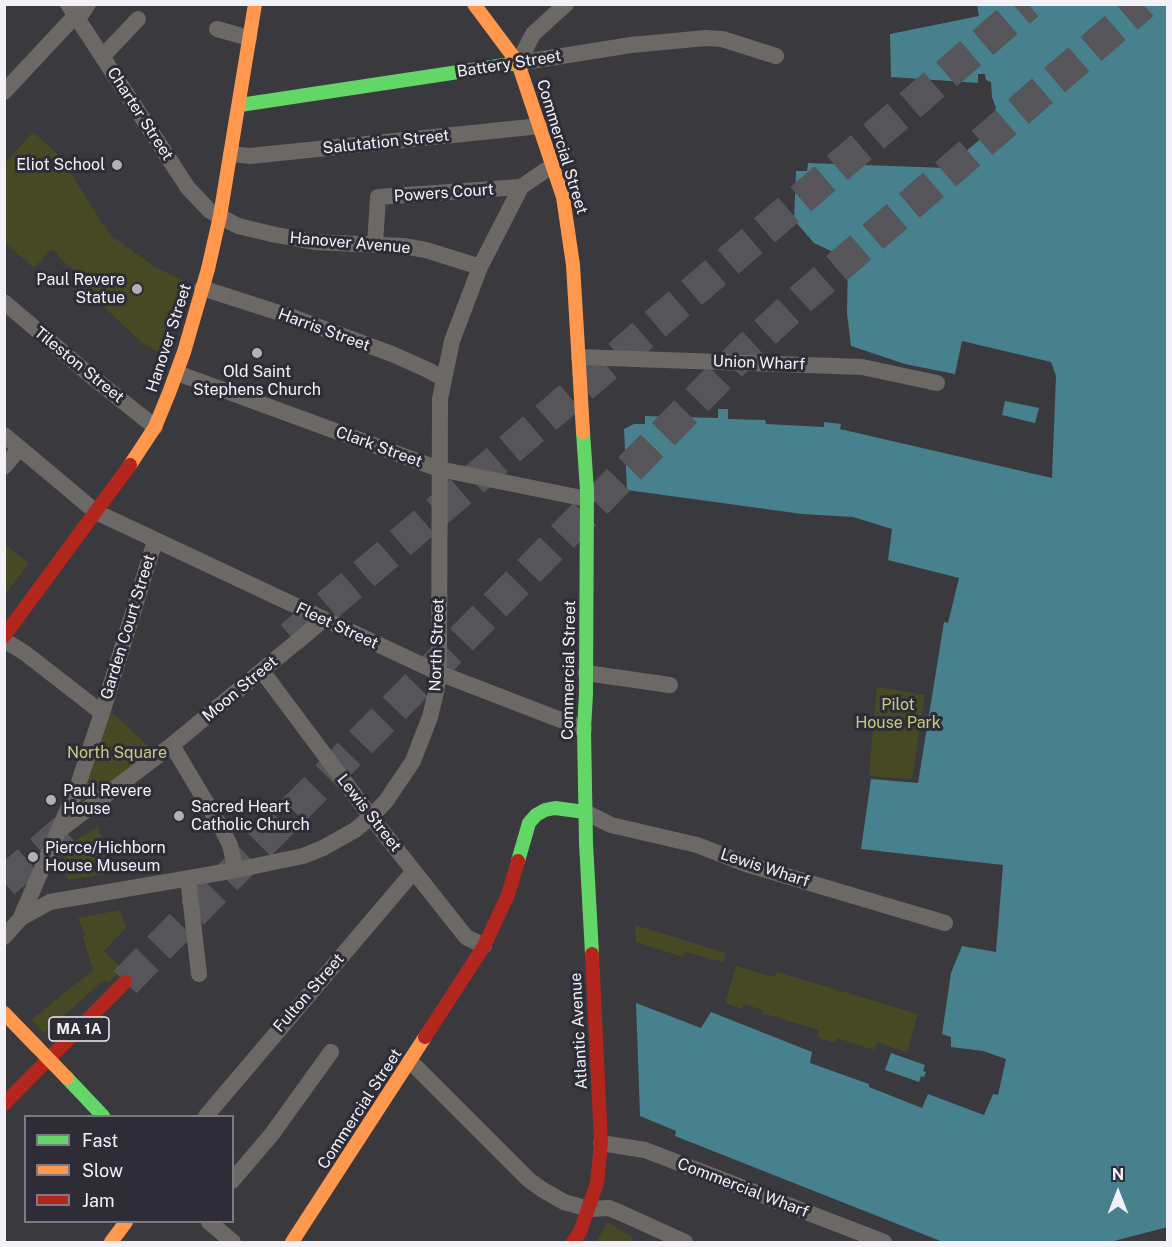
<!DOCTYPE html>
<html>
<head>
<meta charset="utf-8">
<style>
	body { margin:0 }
	#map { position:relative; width:1172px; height:1247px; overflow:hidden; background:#39393e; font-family:"Public Sans",sans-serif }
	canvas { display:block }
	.frame { position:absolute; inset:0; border:6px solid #f2f1f8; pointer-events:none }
	.legend { position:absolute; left:24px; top:1115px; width:210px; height:108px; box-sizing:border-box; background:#2e2c37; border:2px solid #7c7b84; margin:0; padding:8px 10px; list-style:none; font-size:18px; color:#f2f1f8 }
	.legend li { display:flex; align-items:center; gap:12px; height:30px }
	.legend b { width:30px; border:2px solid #7c7b84 }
	.north { position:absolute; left:1088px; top:1163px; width:60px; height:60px; -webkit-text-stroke:4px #2e2c37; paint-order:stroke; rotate:0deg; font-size:16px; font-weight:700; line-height:24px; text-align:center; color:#f2f1f8 }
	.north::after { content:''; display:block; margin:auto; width:21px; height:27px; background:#f2f1f8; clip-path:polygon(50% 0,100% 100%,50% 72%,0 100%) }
</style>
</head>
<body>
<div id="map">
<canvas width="1172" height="1247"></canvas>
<div class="frame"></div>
<ul class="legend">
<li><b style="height:8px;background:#63d668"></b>Fast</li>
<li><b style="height:8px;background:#ff974d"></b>Slow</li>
<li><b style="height:8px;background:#b3261e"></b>Jam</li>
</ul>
<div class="north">N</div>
</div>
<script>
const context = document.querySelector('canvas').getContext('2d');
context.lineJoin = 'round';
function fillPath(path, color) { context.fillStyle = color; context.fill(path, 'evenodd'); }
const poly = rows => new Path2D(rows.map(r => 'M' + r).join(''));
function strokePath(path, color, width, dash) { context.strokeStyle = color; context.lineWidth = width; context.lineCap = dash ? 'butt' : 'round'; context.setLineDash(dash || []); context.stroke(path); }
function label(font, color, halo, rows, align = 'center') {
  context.font = font + ' "Public Sans",sans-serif'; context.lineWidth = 6; context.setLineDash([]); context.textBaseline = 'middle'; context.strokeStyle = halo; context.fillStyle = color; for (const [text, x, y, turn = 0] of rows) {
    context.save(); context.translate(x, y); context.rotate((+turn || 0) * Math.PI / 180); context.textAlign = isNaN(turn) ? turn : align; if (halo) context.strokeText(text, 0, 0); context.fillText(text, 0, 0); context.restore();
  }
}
const green = poly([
	[33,132,60,156,109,234,155,267,184,281,161,354,141,342,100,303,104,298,91,288,93,285,59,258,58,254,51,249,34,268,5,243,5,163],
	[4,544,29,563,5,595,4,595],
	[877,687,925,695,912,779,869,776],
	[105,706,159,756,60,830],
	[97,827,119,872,68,880,61,864,73,842],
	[120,910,126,928,104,951,122,969,109,983,104,980,44,1033,31,1020,93,970,83,936,85,935,78,918],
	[635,925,726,953,723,962,686,952,683,957,636,942],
	[736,966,774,977,777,972,918,1014,907,1053,877,1042,874,1050,837,1038,835,1043,817,1037,819,1030,762,1013,763,1010,744,1004,742,1009,725,1003],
	[608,1222,632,1237,633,1242,596,1242]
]);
const water = poly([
	[977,5,1167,5,1168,1227,1110,1242,943,1242,675,1136,676,1131,640,1116,636,1003,701,1028,711,1012,812,1052,810,1063,869,1084,869,1087,922,1108,928,1094,984,1115,993,1094,998,1095,1006,1059,983,1051,951,1047,951,1037,942,1034,951,973,962,946,996,952,1003,865,861,849,871,779,918,783,944,622,948,623,959,578,888,560,892,529,853,517,802,514,627,490,624,429,634,424,645,424,645,416,718,418,718,409,728,409,728,419,765,420,766,424,824,427,824,422,841,424,840,429,1052,478,1056,376,1051,362,962,341,955,374,905,364,851,346,847,313,848,259,814,243,794,220,796,171,807,171,808,163,946,168,990,131,990,121,996,108,992,97,991,82,986,80,985,74,978,74,978,83,891,77,890,34,979,16],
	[1005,401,1039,408,1035,423,1002,415],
	[891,1053,925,1065,923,1071,926,1072,924,1077,921,1076,919,1082,885,1070]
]);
const highwayTunnel = poly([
	[291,637,1028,4],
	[4,882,73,823],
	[125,982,746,350,801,299,1143,4]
]);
const street = poly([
	[68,4,188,188,210,211,238,226,276,235,314,242,403,246,426,250,480,267],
	[82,13,88,4],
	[217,29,249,38],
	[103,56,138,19],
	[518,63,631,45,706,38,722,39,776,56],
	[518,63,533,34,566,4],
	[4,92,75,16],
	[231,154,250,156,540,126],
	[375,244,378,197,521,187],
	[202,288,292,317,392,354,428,370,444,379],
	[4,302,91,376,155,427],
	[579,357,862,367,937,383],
	[177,373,439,469,587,499],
	[4,435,96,512,439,673,584,729],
	[4,467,19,449],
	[4,640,25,653,102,713],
	[262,671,371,817,466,937,484,946],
	[586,673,670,685],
	[172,745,222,829,230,845,236,870],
	[585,812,611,825,697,845,746,864,945,923],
	[61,829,172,745,323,620],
	[188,878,199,974],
	[21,917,77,788,102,713,155,541],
	[4,937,21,918,50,902,236,870,303,856,323,848,355,830,371,817,386,801,413,761,430,717,436,692,439,673,440,399,452,341,480,267,521,187,553,165],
	[410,1061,529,1180,543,1190,564,1202,589,1209,609,1208,621,1213,685,1242],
	[206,1116,414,871],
	[601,1143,645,1150,884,1242],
	[232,1181,272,1134,331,1052],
	[209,1222,233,1242]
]);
const fast = poly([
	[240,105,518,63],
	[583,432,587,490,586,694,584,729,586,843,592,954],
	[518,861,529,823,536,815,545,810,555,808,585,812],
	[67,1078,103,1116]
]);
const slow = poly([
	[474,4,518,63,563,197,573,265,583,432],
	[130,465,155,427,169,393,184,352,208,269,220,216,255,4],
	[4,1013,37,1047],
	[111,1242,126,1222],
	[292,1242,425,1037]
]);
const jam = poly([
	[4,636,130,465],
	[425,1037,484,946,508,895,518,861],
	[4,1104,125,982],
	[573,1242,580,1232,597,1183,601,1143,592,954]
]);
const slowBridge = poly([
	[37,1047,67,1078]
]);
const markers = [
	[117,165,6,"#b1b1b7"],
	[137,289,6,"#b1b1b7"],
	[257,353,6,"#b1b1b7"],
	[51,800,6,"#b1b1b7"],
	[179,816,6,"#b1b1b7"],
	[33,857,6,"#b1b1b7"]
];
const shields = [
	[79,1029,60]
];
const shieldNames = [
	["MA 1A",79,1029]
];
const streetNames = [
	["Battery Street",509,64,-9],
	["Charter Street",140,114,57],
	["Salutation Street",386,142,-6],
	["Commercial Street",562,147,73],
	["Powers Court",444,193,-4],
	["Hanover Avenue",350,243,5],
	["Harris Street",324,330,20],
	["Hanover Street",169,338,-72],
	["Union Wharf",759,363,2],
	["Tileston Street",79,365,39],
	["Clark Street",379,447,20],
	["Fleet Street",337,626,25],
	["Garden Court Street",128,627,-73],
	["North Street",437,645,-88],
	["Commercial Street",569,670,-89],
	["Moon Street",240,689,-40],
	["Lewis Street",369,813,52],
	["Lewis Wharf",765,868,18],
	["Fulton Street",309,993,-49],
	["Atlantic Avenue",579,1031,-93],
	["Commercial Street",360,1109,-57],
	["Commercial Wharf",743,1188,21]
];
const poiNames = [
	["Eliot School",105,165,"right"],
	["Paul Revere",125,280,"right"],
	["Statue",125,298,"right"],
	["Old Saint",257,372,"center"],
	["Stephens Church",257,390,"center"],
	["Paul Revere",63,791],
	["House",63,809],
	["Sacred Heart",191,807],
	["Catholic Church",191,825],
	["Pierce/Hichborn",45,848],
	["House Museum",45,866]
];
const parkNames = [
	["Pilot",898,705],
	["House Park",898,723],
	["North Square",117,753]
];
fillPath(green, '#474925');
fillPath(water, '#46818d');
strokePath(highwayTunnel, '#55555a', 32, [32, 16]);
strokePath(street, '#6c6865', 16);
strokePath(fast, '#63d668', 14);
strokePath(slow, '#ff974d', 14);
strokePath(jam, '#b3261e', 14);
strokePath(slowBridge, '#ff974d', 14);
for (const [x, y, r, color] of markers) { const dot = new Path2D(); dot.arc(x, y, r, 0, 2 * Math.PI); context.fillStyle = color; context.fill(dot); strokePath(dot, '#2e2c37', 2); }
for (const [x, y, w] of shields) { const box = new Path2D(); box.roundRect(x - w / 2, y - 12, w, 24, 4.5); context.fillStyle = '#2e2c37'; context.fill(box); strokePath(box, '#f2f1f8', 1.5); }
label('bold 15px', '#f2f1f8', null, shieldNames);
label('16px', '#f2f1f8', '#2e2c37', streetNames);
label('16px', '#f2f1f8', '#2e2c37', poiNames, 'left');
label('16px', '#c6cd81', '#2e2c37', parkNames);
</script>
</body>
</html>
